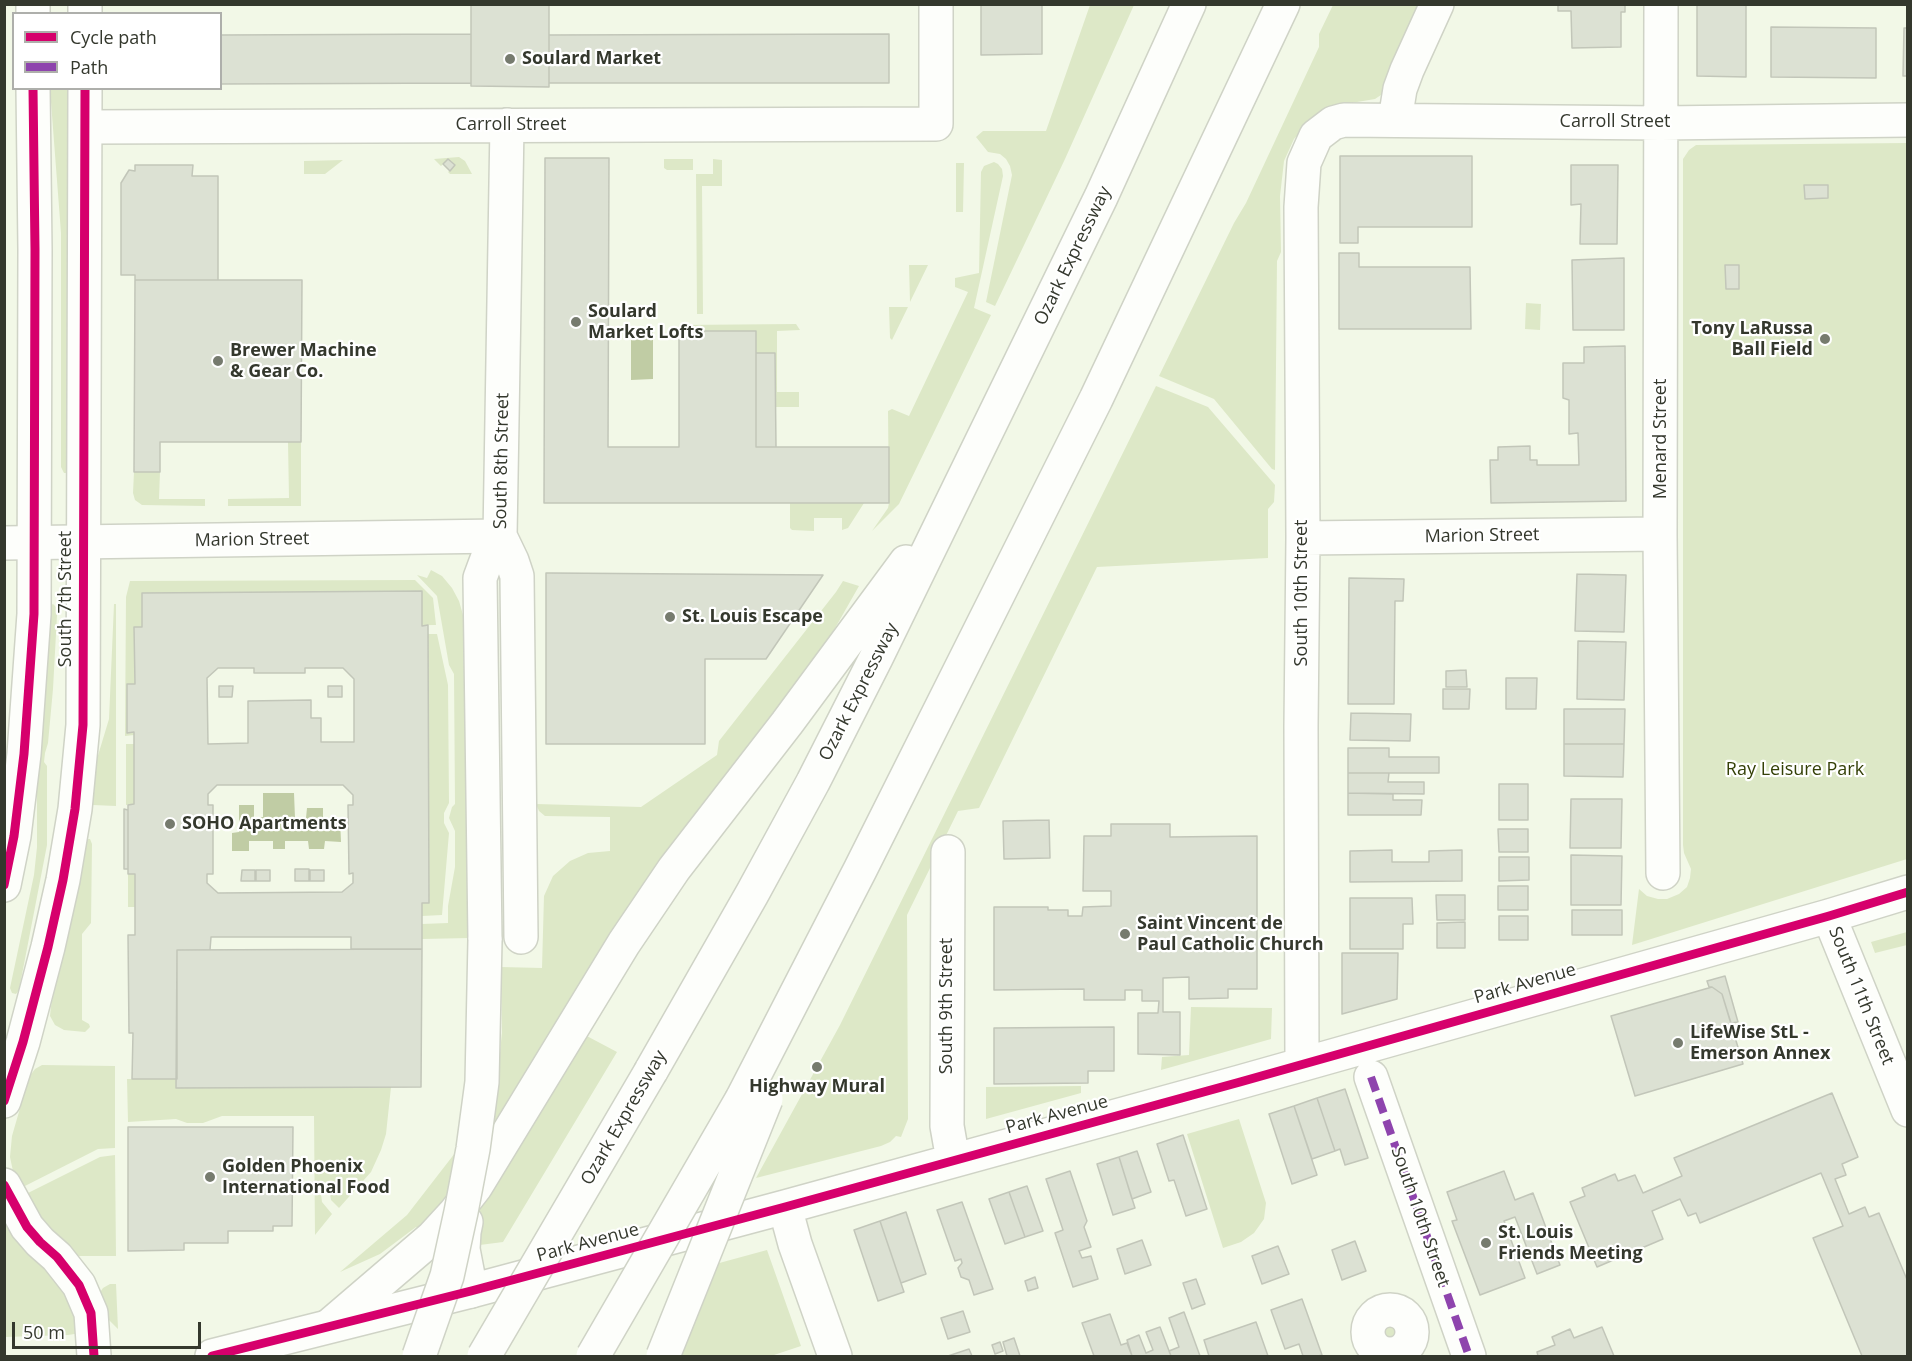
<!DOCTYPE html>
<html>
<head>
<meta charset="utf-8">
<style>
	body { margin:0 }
	#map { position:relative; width:1912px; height:1361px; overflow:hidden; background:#f2f8e7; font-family:"Open Sans",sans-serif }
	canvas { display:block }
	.frame { position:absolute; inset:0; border:6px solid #34382d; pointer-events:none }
	.legend { position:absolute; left:12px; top:12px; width:210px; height:78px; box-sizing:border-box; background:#fff; border:2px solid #aeafab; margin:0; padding:8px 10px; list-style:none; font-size:18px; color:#34382d }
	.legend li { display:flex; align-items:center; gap:12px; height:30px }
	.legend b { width:30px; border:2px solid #aeafab }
	.scale { position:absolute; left:12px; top:1322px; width:189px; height:27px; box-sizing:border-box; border:3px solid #34382d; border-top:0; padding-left:8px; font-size:18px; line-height:21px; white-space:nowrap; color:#34382d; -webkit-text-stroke:4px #fff; paint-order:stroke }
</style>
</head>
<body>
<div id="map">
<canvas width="1912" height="1361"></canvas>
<div class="frame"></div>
<ul class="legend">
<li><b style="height:8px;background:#d6006c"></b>Cycle path</li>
<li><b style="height:8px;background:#8e44ad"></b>Path</li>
</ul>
<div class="scale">50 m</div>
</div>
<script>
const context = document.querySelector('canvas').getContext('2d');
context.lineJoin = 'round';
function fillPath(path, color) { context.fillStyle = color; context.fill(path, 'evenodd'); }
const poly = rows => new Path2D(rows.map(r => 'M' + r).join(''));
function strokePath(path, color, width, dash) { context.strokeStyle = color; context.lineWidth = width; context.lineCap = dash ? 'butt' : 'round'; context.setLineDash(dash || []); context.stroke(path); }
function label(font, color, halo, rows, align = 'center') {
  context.font = font + ' "Open Sans",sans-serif'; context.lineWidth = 4.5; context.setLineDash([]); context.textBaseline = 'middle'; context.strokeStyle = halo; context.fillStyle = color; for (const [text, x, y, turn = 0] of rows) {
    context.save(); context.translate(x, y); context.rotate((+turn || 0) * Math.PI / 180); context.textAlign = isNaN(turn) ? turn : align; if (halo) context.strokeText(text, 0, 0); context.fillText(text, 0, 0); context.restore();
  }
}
const green = poly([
	[1090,5,1134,5,1065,159,995,306,986,302,1012,175,1010,166,1006,159,1000,154,988,152,976,137,983,131,1046,131],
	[1333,5,1423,5,1381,95,1375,99,1345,104,1311,120,1294,139,1284,161,1280,196,1281,252,1277,261,1275,470,1272,469,1214,399,1159,376,1234,223,1246,203,1319,47,1319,34],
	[50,89,71,89,70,96,67,101,67,106,70,110,68,473,64,473,61,467,61,233],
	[1907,143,1907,859,1632,945,1639,889,1647,896,1658,899,1667,899,1679,894,1687,887,1690,878,1691,869,1684,853,1683,845,1683,159,1689,150,1696,145],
	[459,157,465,161,472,174,450,174,448,172,455,165,448,159,441,166,434,159],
	[664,159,693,159,693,170,667,170,664,168],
	[713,159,722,160,722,186,702,186,703,314,697,314,696,174,713,174],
	[343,160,325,174,304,174,304,161],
	[994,162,998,164,1002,169,1003,176,974,308,991,315,899,504,872,531,888,508,889,503,888,411,892,409,909,416,968,292,955,287,955,278,979,273,981,172,984,166],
	[956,163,964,163,963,212,956,212],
	[909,265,928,265,910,302],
	[1526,303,1541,304,1540,330,1525,329],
	[889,307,908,307,892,340,890,338],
	[796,324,800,330,777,331,777,392,799,392,799,407,775,407,775,353,756,353,756,331,679,331,680,325],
	[1156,386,1208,407,1275,485,1274,502,1268,509,1268,558,1097,567,979,808,958,811,907,915,908,1119,901,1137,896,1136,890,1142,881,1146,756,1178,840,1025],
	[288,442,301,442,301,506,228,506,228,499,289,498],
	[134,472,160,472,159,499,205,499,205,506,142,505,135,500,133,493],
	[790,503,864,503,848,528,842,530,842,518,814,518,814,531,792,530,790,528],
	[431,570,442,576,452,588,459,601,463,615,469,938,422,939,422,924,448,923,448,906,455,867,455,831,449,818,452,807,455,804,454,674,449,665,437,596,417,575,427,578],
	[415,580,433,598,436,625,134,628,135,684,128,684,128,733,134,732,134,735,125,736,126,597,130,581],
	[843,581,859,586,809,674,492,1134,502,1032,501,967,542,968,544,896,553,876,570,861,588,853,610,851,610,817,545,816,539,811,536,804,641,807,717,755,719,741,836,592],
	[53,604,57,608,57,615,53,689,48,743,45,753,44,762,47,766,47,845,19,990,16,994,12,993,10,988,34,875,37,847,37,778,49,606],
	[114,604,116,604,116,806,93,805,90,804,93,772,109,719],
	[428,634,437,634,448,685,449,803,444,813,444,823,449,833,442,915,422,916,422,903,429,902],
	[126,744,134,744,134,804,126,805],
	[87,839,90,839,92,844,91,923,82,934,82,1020,89,1024,90,1027,85,1032,64,1030,55,1025,50,1016,51,1006,75,897,84,841],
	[128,874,135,874,135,907,128,907],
	[1907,932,1907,945,1875,953,1871,942],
	[1191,1007,1272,1008,1271,1039,1161,1070,1162,1057,1189,1055],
	[583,1034,617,1052,503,1242,472,1246,480,1205],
	[42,1065,115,1066,115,1148,98,1149,19,1189,14,1176,10,1157,12,1136,29,1077,35,1069],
	[127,1079,177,1079,391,1087,386,1134,381,1150,371,1172,339,1208,331,1200,330,1194,321,1194,322,1202,332,1214,315,1235,314,1116,222,1116,203,1123,187,1123,176,1119,128,1122],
	[1081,1086,1081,1093,986,1119,986,1087],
	[1239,1119,1266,1203,1264,1219,1254,1233,1241,1242,1223,1248,1187,1134],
	[455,1153,446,1209,422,1232,416,1227,380,1254,340,1272,407,1215],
	[115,1155,116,1256,79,1256,66,1249,22,1196,100,1157],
	[4,1217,71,1299,81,1333,68,1335,5,1337],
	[767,1250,801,1346,771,1356,677,1356,712,1265],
	[110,1284,116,1284,118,1329,106,1317,98,1295,103,1288],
	'1377 1332a14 14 0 1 1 28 0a14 14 0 1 1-28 0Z'
]);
const water = poly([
	[653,330,653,379,631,380,631,331],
	[263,793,294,793,295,818,306,818,307,808,323,808,323,820,340,819,341,842,325,841,324,849,309,849,308,841,285,841,285,849,273,849,273,841,249,841,249,851,232,851,232,833,239,832,239,805,254,805,254,817,263,817]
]);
const building = poly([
	[471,4,549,4,549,87,471,86,471,4],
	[981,4,1042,4,1042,54,981,55,981,4],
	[1558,4,1625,4,1625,12,1621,12,1621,47,1572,48,1571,11,1558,11,1558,4],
	[1697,4,1746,4,1746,77,1697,76,1697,4],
	[1771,27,1876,28,1876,78,1771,77,1771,27],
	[1904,28,1908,28,1908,76,1903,76,1904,28],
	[471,34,471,83,220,84,220,35,471,34],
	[889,34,889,83,549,83,549,35,889,34],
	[1340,156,1472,156,1472,227,1358,227,1358,243,1340,243,1340,156],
	[545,158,609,158,608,447,679,447,679,331,756,331,756,447,889,447,889,503,544,503,545,158],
	[448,159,455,165,450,171,443,164,448,159],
	[135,165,193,165,192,176,218,176,218,280,135,280,135,275,121,275,121,183,129,170,135,171,135,165],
	[1571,165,1618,165,1617,244,1580,244,1581,204,1571,205,1571,165],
	[1804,185,1828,185,1828,198,1805,199,1804,185],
	[1339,253,1359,253,1359,267,1470,267,1471,329,1339,329,1339,253],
	[1624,258,1624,330,1573,330,1572,260,1624,258],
	[1725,265,1739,265,1739,289,1726,289,1725,265],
	[135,280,302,280,301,442,160,442,160,472,134,472,135,280],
	[1625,346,1626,501,1491,503,1490,460,1498,460,1498,447,1530,446,1530,460,1537,460,1537,465,1579,465,1578,433,1569,434,1569,400,1563,398,1563,363,1584,363,1584,347,1625,346],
	[756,353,775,353,776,447,756,447,756,353],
	[546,573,551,573,823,575,766,659,705,659,705,744,546,744,546,573],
	[1577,574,1626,575,1624,632,1575,631,1577,574],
	[1349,578,1404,579,1403,601,1395,601,1394,704,1348,704,1349,578],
	[422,591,422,626,428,625,429,903,422,903,422,949,351,949,351,937,211,937,210,950,177,950,177,1079,132,1079,133,1033,129,1033,128,935,135,935,135,874,128,874,128,805,134,804,134,732,127,733,127,684,135,684,134,627,142,627,142,593,422,591],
	[218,668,254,668,254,673,305,673,305,668,343,668,354,679,354,742,321,742,321,718,311,718,311,700,248,701,248,743,208,744,207,678,218,668],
	[217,785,343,785,353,795,353,805,348,805,349,874,353,873,353,883,342,892,218,893,207,883,207,874,213,874,213,805,208,805,208,794,217,785],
	[1578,641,1626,642,1624,700,1577,699,1578,641],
	[1466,670,1467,687,1446,687,1446,671,1466,670],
	[1506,678,1537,678,1536,709,1506,709,1506,678],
	[219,686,233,686,232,697,219,697,219,686],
	[328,686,342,686,342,697,328,697,328,686],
	[1443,689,1470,689,1469,709,1443,709,1443,689],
	[1564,709,1625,709,1624,744,1564,744,1564,709],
	[1351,713,1411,714,1410,741,1350,740,1351,713],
	[1564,744,1624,744,1623,777,1564,776,1564,744],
	[1348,748,1389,748,1389,757,1439,757,1439,773,1348,773,1348,748],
	[1348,773,1389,773,1388,782,1424,782,1424,794,1348,793,1348,773],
	[1499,784,1528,784,1528,820,1499,820,1499,784],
	[1348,793,1393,794,1393,800,1422,800,1421,815,1348,815,1348,793],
	[1571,799,1622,799,1621,848,1570,848,1571,799],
	[124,809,128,810,128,869,124,869,124,809],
	[1049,820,1050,858,1004,859,1003,821,1049,820],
	[1111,824,1170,824,1170,837,1257,836,1257,989,1228,989,1228,998,1189,999,1189,977,1163,978,1163,1012,1180,1012,1180,1055,1138,1054,1138,1013,1158,1013,1159,1001,1142,1001,1142,990,1125,990,1125,1000,1084,1000,1084,989,994,990,994,907,1048,907,1048,910,1068,910,1068,916,1082,916,1083,907,1111,906,1111,891,1083,891,1084,836,1111,836,1111,824],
	[1498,829,1528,829,1528,852,1499,852,1498,829],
	[1392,850,1392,862,1429,862,1429,851,1462,850,1462,881,1350,882,1350,851,1392,850],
	[1571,855,1622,856,1621,905,1571,905,1571,855],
	[1499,857,1529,857,1529,880,1499,881,1499,857],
	[295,869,309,869,309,881,295,881,295,869],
	[242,870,255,870,255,881,241,881,242,870],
	[256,870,270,870,270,881,256,881,256,870],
	[310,870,324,870,324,881,310,881,310,870],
	[1498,886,1528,886,1528,910,1498,910,1498,886],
	[1436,895,1465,895,1465,920,1437,920,1436,895],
	[1350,898,1412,898,1413,924,1403,924,1403,949,1350,949,1350,898],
	[1572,910,1622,910,1622,935,1572,935,1572,910],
	[1499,916,1528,916,1528,940,1499,940,1499,916],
	[1465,922,1465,948,1437,948,1437,923,1465,922],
	[422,949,421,1087,176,1088,177,950,422,949],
	[1342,953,1398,953,1397,999,1342,1014,1342,953],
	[1725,976,1738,1022,1731,1023,1722,994,1712,987,1709,987,1707,981,1725,976],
	[1712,987,1722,994,1743,1064,1635,1096,1611,1016,1712,987],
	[1114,1027,1114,1071,1088,1071,1088,1083,994,1084,994,1028,1114,1027],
	[1345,1089,1368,1158,1345,1165,1340,1149,1335,1151,1317,1098,1345,1089],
	[1832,1093,1858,1157,1842,1164,1846,1175,1835,1179,1849,1214,1865,1207,1869,1217,1879,1213,1908,1282,1908,1356,1862,1356,1813,1238,1843,1226,1821,1173,1700,1223,1696,1213,1688,1216,1680,1199,1652,1211,1663,1239,1597,1267,1570,1202,1585,1196,1582,1188,1615,1174,1618,1181,1635,1175,1643,1193,1682,1176,1674,1158,1832,1093],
	[1317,1098,1335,1151,1312,1159,1294,1106,1317,1098],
	[1294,1106,1317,1175,1292,1184,1269,1114,1294,1106],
	[128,1127,293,1127,292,1226,273,1226,273,1231,228,1231,228,1243,184,1243,184,1250,128,1251,128,1127],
	[1183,1135,1207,1209,1186,1216,1174,1180,1169,1181,1157,1144,1183,1135],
	[1137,1151,1151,1192,1132,1199,1119,1157,1137,1151],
	[1119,1157,1135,1208,1113,1215,1097,1164,1119,1157],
	[1070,1171,1087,1221,1084,1227,1091,1247,1079,1251,1082,1258,1091,1256,1098,1279,1073,1287,1055,1233,1063,1230,1046,1179,1070,1171],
	[1504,1171,1515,1200,1533,1193,1560,1265,1537,1274,1515,1217,1504,1221,1525,1278,1480,1295,1452,1221,1457,1220,1447,1192,1504,1171],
	[1027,1186,1043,1231,1025,1237,1009,1192,1027,1186],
	[1009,1192,1025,1237,1005,1244,989,1199,1009,1192],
	[962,1202,993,1289,974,1295,969,1280,961,1277,958,1268,962,1263,961,1259,955,1261,937,1210,962,1202],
	[906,1212,926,1274,901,1283,880,1221,906,1212],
	[880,1221,904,1292,878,1301,854,1230,880,1221],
	[1142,1240,1151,1265,1125,1274,1117,1249,1142,1240],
	[1355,1241,1366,1271,1342,1280,1332,1250,1355,1241],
	[1278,1246,1289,1274,1262,1284,1252,1256,1278,1246],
	[1035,1277,1038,1288,1028,1291,1025,1281,1035,1277],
	[1196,1279,1205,1304,1192,1309,1183,1283,1196,1279],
	[1302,1299,1322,1355,1318,1356,1303,1356,1299,1344,1285,1349,1271,1310,1302,1299],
	[963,1311,970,1332,948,1339,941,1318,963,1311],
	[1184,1312,1200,1356,1171,1356,1169,1351,1179,1347,1169,1318,1184,1312],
	[1110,1314,1121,1345,1127,1343,1132,1356,1094,1356,1082,1323,1110,1314],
	[1256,1322,1268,1356,1209,1356,1204,1340,1256,1322],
	[1160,1327,1171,1356,1132,1356,1127,1340,1139,1335,1146,1353,1153,1350,1146,1332,1160,1327],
	[1602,1327,1614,1356,1538,1356,1537,1352,1555,1345,1552,1337,1570,1329,1574,1338,1602,1327],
	[1014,1338,1020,1356,1007,1356,1003,1342,1014,1338],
	[1000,1342,1003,1351,995,1354,992,1345,1000,1342],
	[969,1349,972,1356,948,1356,969,1349]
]);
const minor = poly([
	[1661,4,1660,534,1663,873],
	[1395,120,1400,89,1407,70,1437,4],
	[507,125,500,536,512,561,517,576,521,937],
	[86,127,936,124,936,4],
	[1303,538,1660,534],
	[4,543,500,536],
	[948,852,947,1126,953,1160],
	[1829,916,1908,1110],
	[1302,1064,1301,726,1303,538,1301,207,1304,163,1316,136,1333,123,1344,120,1661,123,1908,120],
	[1371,1077,1469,1356],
	[785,1207,795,1244,835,1356],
	'1368 1332a22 22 0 1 1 44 0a22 22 0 1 1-44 0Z',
	[212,1356,471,1291,785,1207,1240,1082,1829,916,1908,892]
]);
const major = poly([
	[33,4,33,14],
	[85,4,85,14],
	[4,885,14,836,24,754,34,614,35,250,33,88],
	[4,1101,23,1042,48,947,63,880,75,809,83,725,85,88],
	[4,1185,27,1227,40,1242,57,1257,79,1285,91,1313,94,1356]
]);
const highway = poly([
	[485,940,480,578,490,551,500,536],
	[651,1071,752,894,813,782,876,658,1101,197,1189,4],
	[742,1099,860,870,1096,399,1283,4],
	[466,1222,464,1232,463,1249,471,1291],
	[329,1326,433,1237,455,1213,476,1186,624,943,674,869,787,723,906,562]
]);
const highwayBridge = poly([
	[419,1356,447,1276,461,1212,473,1149,482,1082,485,940],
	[484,1356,651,1071],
	[593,1356,742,1099],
	[663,1356,766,1099]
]);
const quiet = poly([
	[1371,1077,1469,1356]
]);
const cycleway = poly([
	[4,885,14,836,24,754,34,614,35,250,33,88],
	[4,1101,23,1042,48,947,63,880,75,809,83,725,85,88],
	[4,1185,27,1227,40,1242,57,1257,79,1285,91,1313,94,1356],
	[212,1356,471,1291,785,1207,1240,1082,1829,916,1908,892]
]);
const markers = [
	[510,59,6,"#767b6e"],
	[576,322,6,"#767b6e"],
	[1825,339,6,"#767b6e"],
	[218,361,6,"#767b6e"],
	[670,617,6,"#767b6e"],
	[170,824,6,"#767b6e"],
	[1125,934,6,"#767b6e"],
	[1678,1043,6,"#767b6e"],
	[817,1067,6,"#767b6e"],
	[210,1177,6,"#767b6e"],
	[1486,1243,6,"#767b6e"]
];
const poiNames = [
	["Soulard Market",522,59],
	["Soulard",588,312],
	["Market Lofts",588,333],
	["Tony LaRussa",1813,329,"right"],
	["Ball Field",1813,350,"right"],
	["Brewer Machine",230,351],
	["& Gear Co.",230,372],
	["St. Louis Escape",682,617],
	["SOHO Apartments",182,824],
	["Saint Vincent de",1137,924],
	["Paul Catholic Church",1137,945],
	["LifeWise StL -",1690,1033],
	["Emerson Annex",1690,1054],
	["Highway Mural",817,1087,"center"],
	["Golden Phoenix",222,1167],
	["International Food",222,1188],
	["St. Louis",1498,1233],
	["Friends Meeting",1498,1254]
];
const streetNames = [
	["Carroll Street",1615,122],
	["Carroll Street",511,125],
	["Ozark Expressway",1073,256,-64],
	["Menard Street",1661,439,-90],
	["South 8th Street",502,461,-89],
	["Marion Street",1482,536,-1],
	["Marion Street",252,540,-1],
	["South 10th Street",1302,593,-90],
	["South 7th Street",66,599,-90],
	["Ozark Expressway",859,692,-63],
	["Park Avenue",1525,984,-16],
	["South 11th Street",1861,996,68],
	["South 9th Street",947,1006,-90],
	["Park Avenue",1057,1115,-15],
	["Ozark Expressway",624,1118,-60],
	["South 10th Street",1420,1217,71],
	["Park Avenue",588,1243,-15]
];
const parkNames = [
	["Ray Leisure Park",1795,770]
];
fillPath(green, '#dde8c7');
fillPath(water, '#c0cca4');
fillPath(building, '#dce1d3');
strokePath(building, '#c2c6b9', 1.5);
strokePath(minor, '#cfd3c6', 36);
strokePath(major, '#cfd3c6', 36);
strokePath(highway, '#cfd3c6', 36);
strokePath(minor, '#fdfefb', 33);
strokePath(major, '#fdfefb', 33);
strokePath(highway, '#fdfefb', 33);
strokePath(highwayBridge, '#cfd3c6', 36, []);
strokePath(highwayBridge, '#fdfefb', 33);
strokePath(quiet, '#8e44ad', 8, [15, 8]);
strokePath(cycleway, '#d6006c', 9);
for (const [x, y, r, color] of markers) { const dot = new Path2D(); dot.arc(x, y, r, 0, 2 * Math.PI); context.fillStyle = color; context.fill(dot); strokePath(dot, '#fff', 2); }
label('bold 18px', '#34382d', '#fff', poiNames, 'left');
label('18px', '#34382d', '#fff', streetNames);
label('18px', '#344007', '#fff', parkNames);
</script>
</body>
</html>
